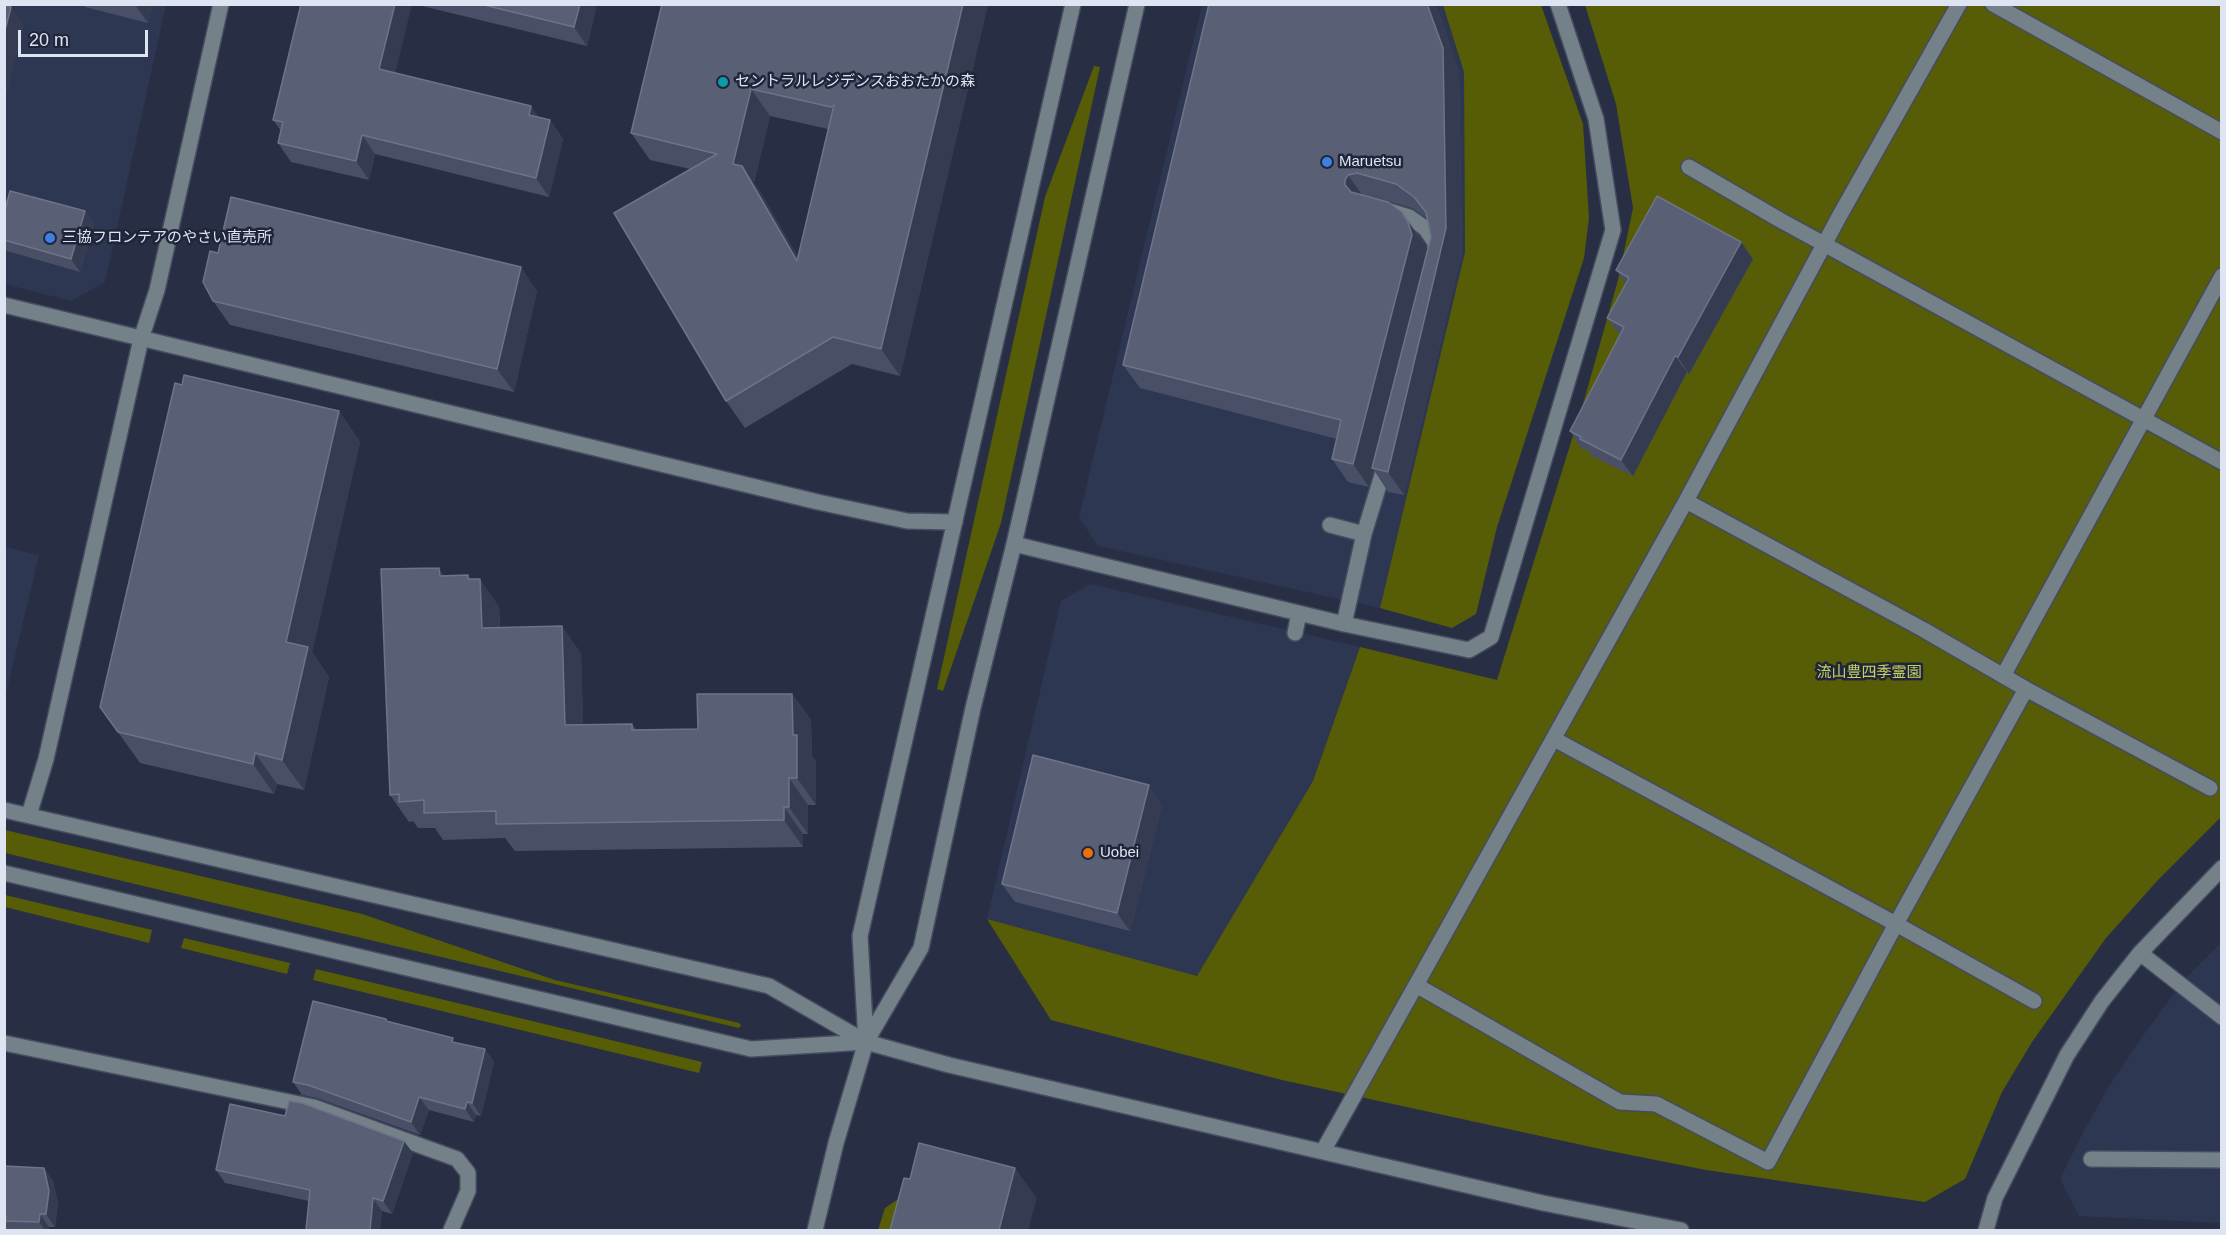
<!DOCTYPE html>
<html>
<head>
<meta charset="utf-8">
<style>
	body { margin:0 }
	#map { position:relative; width:2226px; height:1235px; overflow:hidden; background:#282f44; font-family:Arial,sans-serif }
	canvas { display:block }
	.frame { position:absolute; inset:0; border:6px solid #dfe4f2; pointer-events:none }
	.scale { position:absolute; left:18px; top:30px; width:130px; height:27px; box-sizing:border-box; border:3px solid #dfe4f2; border-top:0; padding-left:8px; font-size:18px; line-height:21px; white-space:nowrap; color:#dfe4f2; -webkit-text-stroke:4px #1f253a; paint-order:stroke }
</style>
</head>
<body>
<div id="map">
<canvas width="2226" height="1235"></canvas>
<div class="frame"></div>
<div class="scale">20 m</div>
</div>
<script>
const context = document.querySelector('canvas').getContext('2d');
context.lineJoin = 'round';
function fillPath(path, color) { context.fillStyle = color; context.fill(path, 'evenodd'); }
const poly = rows => new Path2D(rows.map(r => 'M' + r).join(''));
function strokePath(path, color, width, dash) { context.strokeStyle = color; context.lineWidth = width; context.lineCap = dash ? 'butt' : 'round'; context.setLineDash(dash || []); context.stroke(path); }
function label(font, color, halo, rows, align = 'center') {
  context.font = font + ' Arial,"Noto Sans JP",sans-serif'; context.lineWidth = 5; context.setLineDash([]); context.textBaseline = 'middle'; context.strokeStyle = halo; context.fillStyle = color; for (const [text, x, y, turn = 0] of rows) {
    context.save(); context.translate(x, y); context.rotate((+turn || 0) * Math.PI / 180); context.textAlign = isNaN(turn) ? turn : align; if (halo) context.strokeText(text, 0, 0); context.fillText(text, 0, 0); context.restore();
  }
}
const built = poly([
	[4,5,166,5,105,282,71,301,5,284],
	[1202,5,1443,5,1464,71,1465,252,1380,608,1098,546,1079,517],
	[5,547,39,555,5,698,4,547],
	[1090,584,1360,647,1313,781,1197,976,987,919,1061,601],
	[2221,943,2221,1223,2079,1216,2060,1179,2085,1129,2109,1086,2137,1044,2184,980]
]);
const green = poly([
	[1443,5,1541,5,1583,124,1589,218,1584,258,1497,527,1476,614,1452,628,1380,608,1465,252,1464,72],
	[1585,5,2221,5,2221,817,2158,880,2106,938,2032,1042,2002,1092,1965,1179,1925,1202,1706,1170,1605,1150,1282,1080,1051,1020,987,919,1197,976,1313,781,1360,647,1497,680,1585,397,1618,280,1633,208,1616,104],
	[1094,66,1100,67,1001,523,943,691,937,689,1045,197],
	[5,830,362,914,555,980,739,1023,741,1025,739,1028,5,853],
	[5,895,152,930,149,943,5,907],
	[184,938,290,963,287,974,181,948],
	[316,969,702,1062,699,1073,313,980],
	[926,1180,912,1230,878,1230,885,1208]
]);
const minor = poly([
	[1959,4,1840,215,1686,501,1416,985,1620,1102,1656,1104,1768,1162,1896,924,2026,689],
	[1993,4,2222,132],
	[1689,167,1780,220,2222,462],
	[1386,210,1409,217,1425,228,1434,241,1438,256],
	[4,305,818,502,907,521,955,522],
	[1686,501,1924,630,2026,689,2210,788],
	[1330,525,1364,534,1344,624],
	[1364,534,1386,462],
	[1014,544,1344,624,1469,650,1491,637,1613,230,1596,119,1558,4],
	[1295,633,1299,613],
	[2003,676,2222,276],
	[1554,739,1896,924,2034,1001],
	[4,810,769,986,866,1042,949,1065,1543,1203,1681,1230],
	[29,815,46,759,141,339,157,290,221,4],
	[4,873,751,1049,866,1042],
	[2140,953,2222,1017],
	[866,1042,860,936,1073,4],
	[4,1043,314,1107,457,1159,468,1173,468,1191,451,1230],
	[1323,1151,1416,985],
	[2091,1159,2222,1160],
	[815,1230,836,1143,866,1042,921,948,973,708,1014,544,1137,4],
	[1986,1230,1995,1198,2067,1055,2102,1001,2140,953,2222,868]
]);
const wall = poly([
	[84,4,153,4,148,23,85,7],
	[414,4,597,4,587,46],
	[662,4,988,4,900,376,852,364,745,428,726,401,690,169,650,160,631,133],
	[770,116,828,129,798,257,761,193,754,183],
	[1209,4,1436,4,1459,72,1462,252,1404,495,1388,492,1374,470,1369,487,1348,482,1332,459,1337,439,1140,388,1123,365],
	[1370,197,1373,197,1412,208,1427,218,1431,237,1427,254,1425,245,1402,212],
	[396,73,550,120,563,139,549,197,375,154,369,180,291,162,278,143,281,131,273,120],
	[85,211,94,224,80,272,7,251,4,248,4,214],
	[1741,242,1753,259,1689,374,1687,372,1633,476,1592,456,1589,451,1581,448,1570,431,1620,335,1607,318,1626,284,1616,270],
	[218,253,537,291,514,392,230,325,213,301],
	[339,411,360,442,312,652,329,677,304,790,277,784,274,794,140,763,100,707],
	[445,576,471,579,499,606,500,627,581,653,583,725,632,724,636,730,698,729,792,694,811,720,812,756,816,761,816,805,808,805,808,834,803,834,803,847,515,851,505,838,443,840,435,828,418,828,413,821,409,822,390,795],
	[1162,804,1130,931,1015,902,1002,884],
	[388,1022,456,1043,485,1049,494,1062,481,1116,476,1115,474,1122,429,1110,420,1135,317,1098,302,1095,293,1082],
	[413,1153,392,1214,382,1211,380,1230,306,1230,309,1201,225,1183,216,1170],
	[4,1166,44,1168,53,1181,58,1204,55,1227,49,1227,48,1230,13,1230,12,1229,4,1229]
]);
const shadedWall = poly([
	[137,4,153,4,148,23,136,6],
	[395,4,412,4,392,87,379,69],
	[580,4,597,4,587,46,574,27],
	[963,4,988,4,900,376,881,349],
	[1427,4,1436,4,1459,72,1462,252,1404,495,1388,472,1446,228],
	[11,7,24,25,4,105,4,34],
	[751,89,770,116,754,183,761,193,816,288,797,261,733,164],
	[531,106,544,124,529,115],
	[550,120,563,139,549,197,536,178],
	[362,135,375,154,369,180,356,161],
	[1348,175,1365,199,1362,204,1345,185,1345,180],
	[85,211,94,224,80,272,71,259],
	[1408,222,1425,245,1428,259,1372,468,1374,470,1369,487,1353,464],
	[1741,242,1753,259,1689,374,1678,357],
	[521,267,537,291,514,392,497,369],
	[1675,356,1687,372,1633,476,1621,460],
	[339,411,360,442,312,652,329,677,304,790,282,760,286,642],
	[439,568,458,595,440,576],
	[468,575,480,593,480,579,499,606,501,655,482,628,468,579],
	[562,626,581,653,584,752,565,725],
	[792,694,811,720,812,756,816,761,816,805,797,778,793,735],
	[255,753,277,784,274,794,253,764],
	[789,778,808,805,808,834,789,807],
	[1149,785,1162,804,1130,931,1117,913],
	[784,807,803,834,803,847,784,820],
	[485,1049,494,1062,481,1116,472,1103],
	[419,1097,429,1110,420,1135,411,1122],
	[467,1102,476,1115,474,1122,465,1109],
	[404,1141,413,1153,392,1214,383,1201],
	[44,1168,53,1181,58,1204,55,1227,46,1214],
	[1015,1168,1037,1198,1028,1230,999,1230],
	[373,1198,382,1211,380,1230,370,1230],
	[40,1214,49,1227,48,1230,45,1230,39,1222]
]);
const building = poly([
	[301,4,395,4,379,69,531,106,529,115,550,120,536,178,362,135,356,161,278,143,283,122,273,120,301,4],
	[480,4,580,4,574,27,480,4],
	[662,4,963,4,881,349,833,337,726,401,614,213,717,154,631,133,662,4],
	[751,89,831,107,834,105,797,261,742,166,733,164,751,89],
	[1209,4,1427,4,1443,48,1446,228,1388,472,1372,468,1431,237,1426,212,1414,197,1396,184,1357,173,1348,175,1345,180,1345,185,1351,192,1388,202,1402,212,1408,222,1412,235,1353,464,1332,459,1341,420,1123,365,1209,4],
	[4,5,11,7,4,34,4,5],
	[10,191,85,211,71,259,4,240,4,214,10,191],
	[1657,196,1741,242,1678,357,1675,356,1621,460,1580,439,1581,437,1570,431,1624,327,1607,318,1629,278,1616,270,1657,196],
	[231,197,521,267,497,369,213,301,203,282,210,251,218,253,231,197],
	[184,375,339,411,286,642,308,647,282,760,255,753,253,764,118,732,100,707,175,383,182,385,184,375],
	[439,568,440,576,468,575,468,579,480,579,482,628,562,626,565,725,632,724,632,730,698,729,697,694,792,694,793,735,797,735,797,778,789,778,789,807,784,807,784,820,496,824,496,811,424,813,424,800,399,802,399,794,390,795,381,569,439,568],
	[1033,755,1149,785,1117,913,1002,884,1033,755],
	[313,1001,386,1019,386,1021,453,1038,452,1042,485,1049,472,1103,467,1102,465,1109,419,1097,411,1122,308,1085,293,1082,313,1001],
	[289,1101,302,1103,404,1141,383,1201,373,1198,370,1230,306,1230,310,1190,216,1170,230,1104,285,1116,289,1101],
	[919,1143,1015,1168,999,1230,890,1230,904,1178,910,1179,919,1143],
	[4,1166,44,1168,49,1191,46,1214,40,1214,39,1222,6,1221,6,1216,4,1216,4,1166]
]);
const markers = [
	[723,82,6,"#0f9aa8"],
	[1327,162,6,"#3f7fe0"],
	[50,238,6,"#3f7fe0"],
	[1088,853,6,"#e8710a"]
];
const poiNames = [
	["セントラルレジデンスおおたかの森",735,82],
	["Maruetsu",1339,162],
	["三協フロンテアのやさい直売所",62,238],
	["Uobei",1100,853]
];
const parkNames = [
	["流山豊四季霊園",1869,673]
];
fillPath(built, '#2e3752');
fillPath(green, '#575c06');
strokePath(minor, '#454c60', 18);
strokePath(minor, '#748188', 15);
fillPath(wall, '#484f66');
fillPath(shadedWall, '#353c52');
fillPath(building, '#595f75');
strokePath(building, '#6e7488', 1.5);
for (const [x, y, r, color] of markers) { const dot = new Path2D(); dot.arc(x, y, r, 0, 2 * Math.PI); context.fillStyle = color; context.fill(dot); strokePath(dot, '#1f253a', 2); }
label('15px', '#dfe4f2', '#1f253a', poiNames, 'left');
label('15px', '#c8d063', '#1f253a', parkNames);
</script>
</body>
</html>
